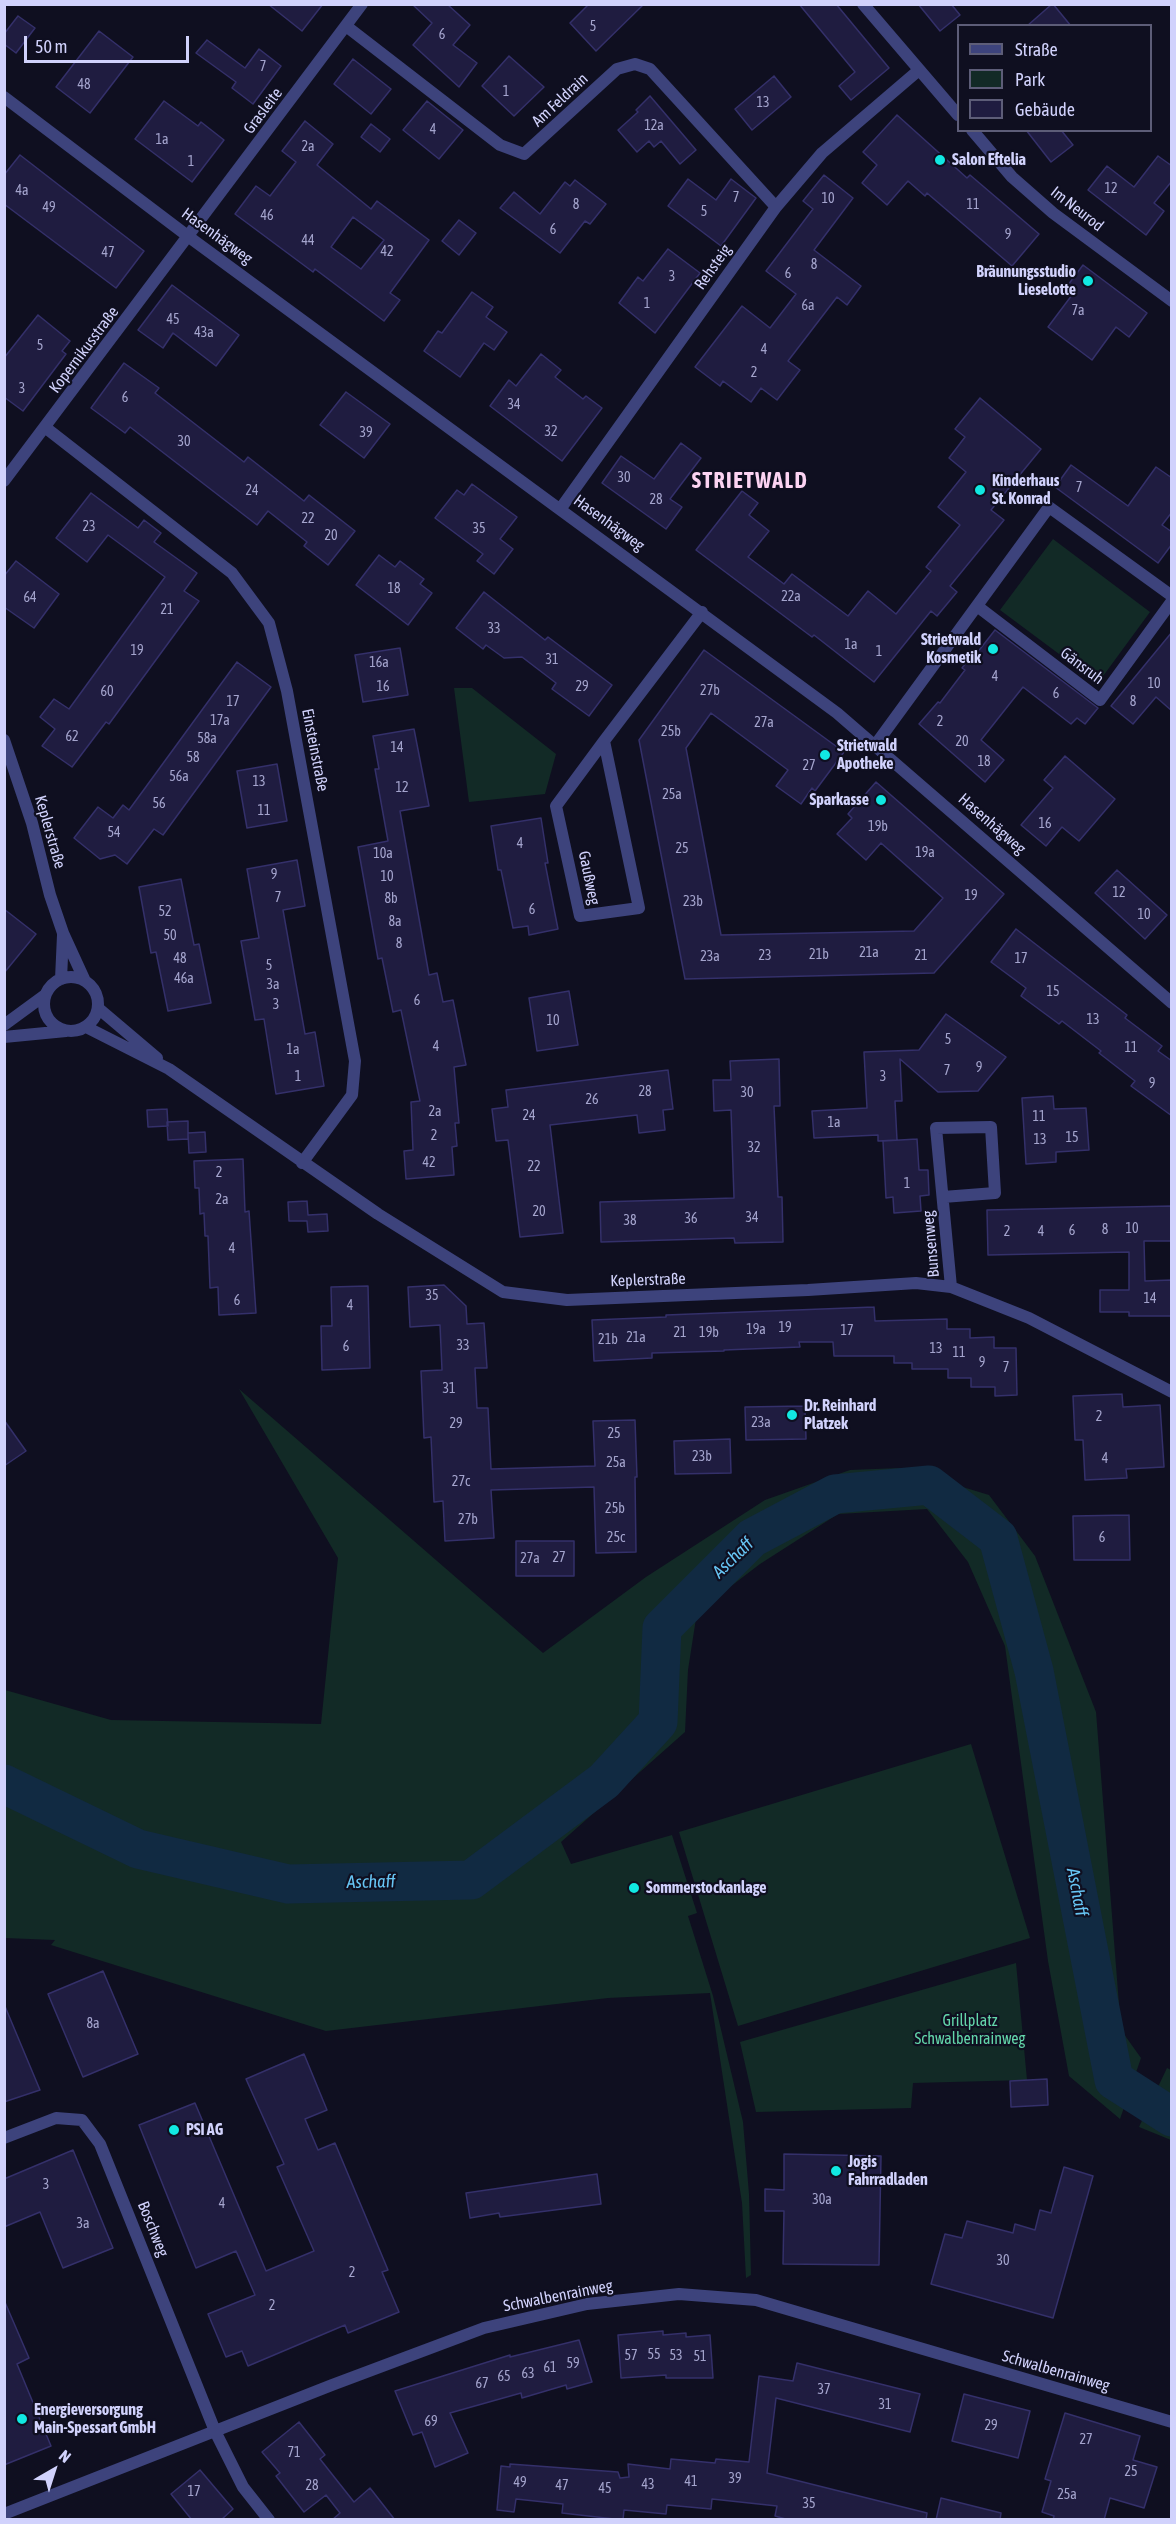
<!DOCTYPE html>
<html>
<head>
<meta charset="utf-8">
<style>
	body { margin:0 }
	#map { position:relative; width:1176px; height:2524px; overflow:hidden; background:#0f0f20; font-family:"Asap Condensed",sans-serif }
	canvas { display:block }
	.frame { position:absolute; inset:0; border:6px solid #d1d2fc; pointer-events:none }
	.legend { position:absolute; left:957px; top:24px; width:195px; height:108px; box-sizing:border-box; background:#0f0f20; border:2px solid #5d5d78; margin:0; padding:8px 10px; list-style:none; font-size:18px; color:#d1d2fc }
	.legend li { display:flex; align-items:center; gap:12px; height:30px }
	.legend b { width:30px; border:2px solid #5d5d78 }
	.north { position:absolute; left:24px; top:2440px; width:60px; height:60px; -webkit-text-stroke:4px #0f0f20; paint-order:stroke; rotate:39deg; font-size:16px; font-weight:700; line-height:24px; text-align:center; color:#d1d2fc }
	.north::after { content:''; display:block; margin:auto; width:21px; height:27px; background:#d1d2fc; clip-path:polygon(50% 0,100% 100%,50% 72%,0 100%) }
	.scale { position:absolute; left:24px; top:36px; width:165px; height:27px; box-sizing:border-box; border:3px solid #d1d2fc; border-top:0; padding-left:8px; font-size:18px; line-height:21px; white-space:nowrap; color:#d1d2fc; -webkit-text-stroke:4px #0f0f20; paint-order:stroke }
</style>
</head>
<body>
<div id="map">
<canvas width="1176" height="2524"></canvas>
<div class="frame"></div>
<ul class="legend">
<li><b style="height:8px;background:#3d437c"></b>Straße</li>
<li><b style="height:16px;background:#122a26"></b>Park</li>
<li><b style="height:16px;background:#1f1c40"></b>Gebäude</li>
</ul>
<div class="north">N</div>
<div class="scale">50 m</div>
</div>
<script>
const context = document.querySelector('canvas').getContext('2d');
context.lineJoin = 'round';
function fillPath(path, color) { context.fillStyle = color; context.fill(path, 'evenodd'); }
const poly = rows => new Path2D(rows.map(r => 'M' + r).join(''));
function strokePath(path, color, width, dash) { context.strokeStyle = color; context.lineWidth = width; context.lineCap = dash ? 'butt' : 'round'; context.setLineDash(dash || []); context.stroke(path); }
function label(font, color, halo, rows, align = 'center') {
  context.font = font + ' "Asap Condensed",sans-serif'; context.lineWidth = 4.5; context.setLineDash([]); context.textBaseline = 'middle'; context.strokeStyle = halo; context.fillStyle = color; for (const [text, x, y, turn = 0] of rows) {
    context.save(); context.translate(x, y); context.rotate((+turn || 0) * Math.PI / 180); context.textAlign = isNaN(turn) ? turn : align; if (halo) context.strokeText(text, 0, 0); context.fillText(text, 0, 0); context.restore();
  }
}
const green = poly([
	[1053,539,1150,612,1098,683,1000,610],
	[454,688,472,688,556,754,545,794,469,802],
	[239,1389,543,1653,646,1577,765,1500,850,1470,900,1468,989,1495,1035,1556,1096,1712,1121,2030,1141,2058,1120,2119,1069,2076,1048,1961,1005,1646,968,1562,927,1509,838,1514,760,1564,697,1612,688,1670,685,1732,561,1842,571,1864,672,1835,697,1913,688,1916,713,1996,743,2122,749,2194,751,2275,746,2278,742,2203,710,1993,608,1998,326,2031,51,1945,55,1940,5,1938,5,1690,111,1720,321,1724,338,1558],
	[971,1744,1030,1938,738,2026,679,1832],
	[1016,1963,1027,2080,913,2083,911,2108,756,2112,740,2042],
	[1167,2068,1171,2070,1171,2140,1139,2127]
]);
const river = poly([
	[4,1784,138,1849,288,1884,471,1880,604,1781,658,1722,662,1628,752,1538,835,1494,929,1485,998,1538,1034,1671,1114,2080,1172,2117]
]);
const building = poly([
	[268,4,323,4,302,31,268,4],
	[412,4,447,4,470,25,453,45,477,63,459,87,413,45,432,23,412,4],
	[589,4,644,4,596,51,570,23,589,4],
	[799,4,836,4,889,68,851,100,839,86,855,72,799,4],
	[918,4,951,4,960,15,940,31,918,4],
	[1053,4,1071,26,1027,26,1052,4,1053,4],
	[18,16,35,28,16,53,4,44,4,34,18,16],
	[99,31,133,57,90,113,56,87,99,31],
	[207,40,245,68,259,49,281,66,253,104,232,88,236,82,196,53,207,40],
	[509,56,544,87,514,116,482,86,509,56],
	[353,59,391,89,371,114,334,84,353,59],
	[774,76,791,97,752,130,735,109,774,76],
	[650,96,696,150,680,164,661,141,654,147,649,141,637,152,618,130,638,112,636,110,650,96],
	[164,101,198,126,201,122,224,140,192,182,135,139,164,101],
	[427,101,463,130,439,159,403,130,427,101],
	[897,115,967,178,970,175,1039,234,1012,266,927,193,925,196,908,181,887,205,862,183,877,165,863,152,897,115],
	[305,121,333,144,317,165,371,209,377,201,429,240,390,293,400,300,384,321,315,269,313,272,235,214,256,186,270,196,296,162,282,151,305,121],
	[353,217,384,240,361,269,331,247,353,217],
	[371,124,390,139,380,152,361,137,371,124],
	[1026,130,1061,130,1073,145,1051,162,1026,130],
	[20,155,144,251,116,288,4,204,4,175,20,155],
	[1158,156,1172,166,1172,181,1154,203,1164,211,1146,235,1088,190,1107,166,1134,187,1158,156],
	[824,175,853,198,814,250,861,286,847,305,837,297,788,361,800,370,777,400,761,388,751,402,723,381,720,386,695,367,742,306,770,328,796,294,766,271,813,209,803,201,824,175],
	[688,179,716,200,731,179,756,198,721,246,668,206,688,179],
	[575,180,606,204,590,224,585,221,560,253,500,208,514,192,540,214,565,182,570,186,575,180],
	[459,220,476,233,459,255,442,241,459,220],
	[668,249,700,273,655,333,619,303,638,277,643,281,668,249],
	[1083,265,1147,313,1129,337,1116,327,1092,360,1048,327,1072,295,1065,289,1083,265],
	[172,285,239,335,216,366,173,333,163,348,138,330,172,285],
	[472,292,493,307,486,317,507,332,494,350,484,343,460,377,424,351,438,331,442,333,472,292],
	[38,315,70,341,62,351,66,354,23,411,4,397,4,358,38,315],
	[541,354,561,370,555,377,583,399,586,396,602,408,562,461,490,406,509,380,516,386,541,354],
	[124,363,159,388,155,393,244,462,248,457,304,501,309,495,355,531,328,565,304,546,307,542,268,511,257,525,130,427,125,433,91,408,124,363],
	[346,392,390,424,364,458,320,425,346,392],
	[980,398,1041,449,991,510,1004,520,950,586,957,592,937,616,931,611,874,682,814,635,812,637,696,550,742,491,758,503,749,515,769,531,748,557,784,584,792,574,848,616,868,591,896,614,931,571,926,567,960,525,938,507,966,472,949,458,965,437,955,429,980,398],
	[681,443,701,458,670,499,682,507,666,529,602,483,621,456,654,479,681,443],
	[1071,465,1128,506,1156,467,1172,478,1172,512,1162,525,1172,532,1172,544,1158,563,1055,487,1071,465],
	[472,484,517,517,500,539,513,549,494,574,477,561,483,554,435,518,457,490,464,495,472,484],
	[91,493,138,528,144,520,161,533,154,542,197,573,184,591,199,601,109,724,106,722,72,767,42,746,55,729,40,717,54,699,69,709,165,577,108,535,87,562,56,538,91,493],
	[379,555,395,567,400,561,424,579,420,584,432,593,408,625,356,585,379,555],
	[16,561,59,594,34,628,4,607,4,576,16,561],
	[484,592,545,640,548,637,612,685,589,716,552,689,556,683,522,657,504,658,486,645,483,649,456,628,484,592],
	[995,630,1098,708,1085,724,1077,718,1071,724,1023,687,981,740,1004,760,985,782,919,724,938,702,940,703,965,670,962,668,975,651,977,653,995,630],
	[1172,632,1172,711,1156,697,1133,724,1111,706,1172,632],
	[400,648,408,695,363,702,355,655,400,648],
	[704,650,844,752,815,791,812,788,801,804,776,786,788,770,711,713,686,748,721,935,914,931,943,898,881,843,866,860,837,834,852,818,848,814,876,782,1004,894,934,973,685,979,639,740,704,650],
	[237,662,271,687,163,835,154,829,127,864,115,855,100,859,74,838,98,807,113,818,123,805,129,810,237,662],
	[414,729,429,806,400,811,429,975,437,973,443,1002,453,1000,466,1065,454,1067,459,1123,455,1123,457,1146,452,1147,454,1175,406,1179,404,1151,413,1150,411,1102,420,1101,401,1010,393,1012,382,958,378,959,358,847,388,841,375,769,379,769,373,736,414,729],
	[1065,756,1115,799,1079,841,1062,827,1046,846,1021,825,1053,788,1044,780,1065,756],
	[277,764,287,821,247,828,237,771,277,764],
	[541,818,548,863,545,863,558,929,529,935,528,926,513,928,501,870,498,870,491,826,541,818],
	[297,860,305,906,283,910,305,1034,315,1032,324,1086,276,1094,264,1019,255,1020,241,941,259,938,247,869,297,860],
	[1117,870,1167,915,1145,939,1095,893,1117,870],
	[181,879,194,945,199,944,211,1003,168,1011,156,952,151,953,139,887,181,879],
	[4,909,36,934,4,973,4,909],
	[1016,929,1127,1015,1125,1018,1162,1046,1158,1051,1172,1061,1172,1116,1131,1086,1135,1081,1099,1053,1101,1051,1062,1021,1059,1024,1021,996,1026,988,991,962,1016,929],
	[569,991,578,1045,537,1051,529,998,569,991],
	[946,1014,1006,1057,978,1091,938,1092,900,1059,902,1101,895,1101,897,1140,878,1141,878,1135,814,1138,812,1111,867,1108,864,1052,919,1050,946,1014],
	[779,1059,780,1106,774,1106,778,1197,782,1197,783,1242,735,1243,734,1238,601,1242,600,1202,734,1198,731,1110,714,1111,713,1080,731,1080,730,1061,779,1059],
	[668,1070,673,1109,663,1110,665,1130,639,1133,637,1115,550,1125,563,1233,520,1237,508,1140,496,1141,492,1109,508,1107,506,1090,668,1070],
	[1053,1096,1054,1109,1086,1108,1089,1150,1056,1152,1056,1162,1026,1164,1022,1098,1053,1096],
	[167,1109,168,1126,148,1127,147,1110,167,1109],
	[188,1121,188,1139,168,1140,167,1122,188,1121],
	[205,1132,206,1152,189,1153,188,1133,205,1132],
	[917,1139,919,1170,928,1170,929,1195,920,1196,921,1211,894,1213,893,1197,886,1198,883,1141,917,1139],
	[243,1159,245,1212,249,1211,256,1313,219,1315,218,1287,210,1288,208,1236,205,1236,204,1213,200,1214,199,1188,195,1188,194,1161,243,1159],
	[307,1201,308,1215,327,1214,328,1231,308,1232,307,1221,289,1221,288,1202,307,1201],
	[1172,1206,1172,1241,1144,1241,1145,1281,1172,1280,1172,1316,1129,1316,1129,1312,1100,1312,1100,1290,1129,1290,1129,1252,988,1255,987,1210,1172,1206],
	[444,1285,466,1306,467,1324,484,1323,487,1368,475,1368,477,1408,488,1408,491,1469,595,1466,593,1421,635,1420,637,1477,635,1477,636,1552,596,1553,594,1487,491,1490,494,1538,445,1541,443,1501,434,1502,431,1437,424,1438,421,1371,442,1370,440,1325,410,1327,408,1287,444,1285],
	[368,1286,370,1368,322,1370,321,1326,332,1326,331,1287,368,1286],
	[874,1307,875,1321,947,1319,947,1329,970,1329,970,1338,994,1337,994,1348,1016,1348,1017,1395,995,1396,995,1387,971,1387,971,1378,948,1378,948,1369,912,1369,912,1363,894,1363,894,1356,834,1356,833,1342,799,1342,800,1347,724,1350,724,1351,652,1353,652,1358,594,1361,592,1320,666,1317,666,1315,874,1307],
	[1122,1394,1123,1407,1160,1405,1164,1467,1126,1469,1127,1478,1085,1480,1083,1440,1075,1440,1073,1396,1122,1394],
	[805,1406,806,1439,746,1440,745,1407,805,1406],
	[4,1420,26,1451,4,1466,4,1420],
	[730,1439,731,1473,675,1474,674,1441,730,1439],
	[1129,1515,1130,1560,1074,1560,1073,1516,1129,1515],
	[516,1541,574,1541,574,1576,516,1576,516,1541],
	[103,1971,138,2054,83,2077,48,1994,103,1971],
	[4,2004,40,2090,4,2102,4,2004],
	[304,2054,327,2110,305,2119,318,2150,335,2143,388,2270,382,2272,399,2312,348,2333,345,2325,248,2366,242,2351,226,2357,208,2314,255,2295,236,2251,196,2268,139,2125,195,2103,266,2271,314,2251,277,2167,284,2164,246,2079,304,2054],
	[1047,2079,1048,2105,1011,2107,1010,2081,1047,2079],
	[73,2150,113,2248,63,2268,40,2212,4,2227,4,2179,73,2150],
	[784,2154,881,2156,879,2265,783,2264,784,2211,765,2211,765,2189,784,2190,784,2154],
	[1064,2167,1093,2176,1053,2318,931,2284,945,2234,962,2238,967,2221,1013,2233,1015,2224,1035,2230,1040,2210,1051,2213,1064,2167],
	[597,2174,601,2204,500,2217,499,2213,470,2218,466,2193,597,2174],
	[4,2300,29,2358,17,2364,51,2446,4,2465,4,2300],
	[663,2331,663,2335,686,2333,686,2337,710,2335,713,2378,666,2378,666,2375,621,2378,618,2335,663,2331],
	[579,2340,592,2382,567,2389,566,2385,522,2398,521,2393,450,2413,468,2453,435,2467,422,2432,413,2435,395,2391,510,2355,510,2357,579,2340],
	[797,2363,920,2394,910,2432,776,2398,767,2473,927,2513,926,2520,789,2520,775,2516,777,2506,712,2499,711,2509,667,2505,666,2514,624,2510,623,2520,562,2513,563,2504,516,2499,514,2512,497,2510,501,2466,510,2467,510,2464,618,2472,620,2478,629,2477,628,2464,670,2469,671,2459,715,2463,716,2459,749,2462,759,2376,793,2381,797,2363],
	[964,2394,1030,2411,1018,2458,952,2441,964,2394],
	[1065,2413,1140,2436,1133,2460,1157,2467,1144,2508,1110,2498,1104,2520,1053,2520,1054,2516,1042,2512,1051,2481,1045,2479,1065,2413],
	[299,2422,325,2455,320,2459,354,2502,370,2488,395,2520,332,2520,340,2513,326,2495,304,2512,276,2476,280,2473,262,2452,299,2422],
	[200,2470,233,2509,221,2520,192,2520,171,2494,200,2470],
	[941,2498,1001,2513,1000,2520,936,2520,941,2498]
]);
const minor = poly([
	[863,4,958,115],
	[346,26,500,145,524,154,617,69,635,64,650,69,776,207],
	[4,97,189,237,837,713,1172,1003],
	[972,130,1012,177,1053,213,1172,301],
	[46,428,232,573,269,623,287,691,355,1061,352,1095,302,1163],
	[4,481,362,4],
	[561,508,776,207,822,153,919,70],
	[977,606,1100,700,1172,601],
	[4,740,32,823,50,895,63,933,85,981],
	[604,741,639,908,580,916,556,806,604,741,702,612],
	[876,744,1049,507,1172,596],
	'44 1004a27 27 0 1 1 54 0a27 27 0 1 1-54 0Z',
	[61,979,63,935],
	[98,1008,157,1058],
	[4,1025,45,995],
	[86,1027,169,1069,378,1214,503,1292,567,1300,808,1290,916,1283,951,1287,1029,1318,1172,1392],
	[4,1037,66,1031],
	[943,1197,995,1193,991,1127,936,1128,951,1287],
	[4,2138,56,2118,82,2120,100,2144,215,2431,243,2487,269,2520],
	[4,2514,332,2385,484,2328,587,2304,679,2294,756,2300,1172,2422]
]);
const markers = [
	[940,160,6,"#11e8e2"],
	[1088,281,6,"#11e8e2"],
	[980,490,6,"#11e8e2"],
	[993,649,6,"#11e8e2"],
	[825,755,6,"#11e8e2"],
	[881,800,6,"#11e8e2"],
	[792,1415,6,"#11e8e2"],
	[634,1888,6,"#11e8e2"],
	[174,2130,6,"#11e8e2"],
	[836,2171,6,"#11e8e2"],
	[22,2419,6,"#11e8e2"]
];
const numberNames = [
	["5",593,27],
	["6",442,35],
	["7",263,67],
	["48",84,85],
	["1",506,92],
	["13",763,103],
	["12a",654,126],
	["4",433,130],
	["1a",162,140],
	["2a",308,147],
	["1",191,162],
	["12",1111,189],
	["4a",22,191],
	["7",736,198],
	["10",828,199],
	["8",576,205],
	["11",973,205],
	["49",49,208],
	["5",704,212],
	["46",267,216],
	["6",553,230],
	["9",1008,235],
	["44",308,241],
	["42",387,252],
	["47",108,253],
	["8",814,265],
	["6",788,274],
	["3",672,277],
	["1",647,304],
	["6a",808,306],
	["7a",1078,311],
	["45",173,320],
	["43a",204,333],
	["5",40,346],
	["4",764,350],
	["2",754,373],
	["3",22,389],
	["6",125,398],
	["34",514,405],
	["32",551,432],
	["39",366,433],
	["30",184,442],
	["30",624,478],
	["7",1079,488],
	["24",252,491],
	["28",656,500],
	["22",308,519],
	["23",89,527],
	["35",479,529],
	["20",331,536],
	["18",394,589],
	["22a",791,597],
	["64",30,598],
	["21",167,610],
	["33",494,629],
	["1a",851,645],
	["19",137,651],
	["1",879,652],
	["31",552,660],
	["16a",379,663],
	["4",995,677],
	["10",1154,684],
	["16",383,687],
	["29",582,687],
	["27b",710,691],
	["60",107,692],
	["6",1056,694],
	["17",233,702],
	["8",1133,702],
	["17a",220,721],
	["2",940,722],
	["27a",764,723],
	["25b",671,732],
	["62",72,737],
	["58a",207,739],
	["20",962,742],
	["14",397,748],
	["58",193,758],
	["18",984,762],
	["27",809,766],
	["56a",179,777],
	["13",259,782],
	["12",402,788],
	["25a",672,795],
	["56",159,804],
	["11",264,811],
	["16",1045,824],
	["19b",878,827],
	["54",114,833],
	["4",520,844],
	["25",682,849],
	["19a",925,853],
	["10a",383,854],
	["9",274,875],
	["10",387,877],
	["12",1119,893],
	["19",971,896],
	["7",278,898],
	["8b",391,899],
	["23b",693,902],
	["6",532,910],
	["52",165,912],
	["10",1144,915],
	["8a",395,922],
	["50",170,936],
	["8",399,944],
	["21a",869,953],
	["21b",819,955],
	["23",765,956],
	["21",921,956],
	["23a",710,957],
	["48",180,959],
	["17",1021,959],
	["5",269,966],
	["46a",184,979],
	["3a",273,985],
	["15",1053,992],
	["6",417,1001],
	["3",276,1005],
	["13",1093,1020],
	["10",553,1021],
	["5",948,1040],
	["4",436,1047],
	["11",1131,1048],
	["1a",293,1050],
	["9",979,1068],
	["7",947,1071],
	["1",298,1077],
	["3",883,1077],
	["9",1152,1084],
	["28",645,1092],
	["30",747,1093],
	["26",592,1100],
	["2a",435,1112],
	["24",529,1116],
	["11",1039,1117],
	["1a",834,1123],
	["2",434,1136],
	["15",1072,1138],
	["13",1040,1140],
	["32",754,1148],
	["42",429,1163],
	["22",534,1167],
	["2",219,1173],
	["1",907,1184],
	["2a",222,1200],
	["20",539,1212],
	["34",752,1218],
	["36",691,1219],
	["38",630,1221],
	["10",1132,1229],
	["8",1105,1230],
	["6",1072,1231],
	["2",1007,1232],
	["4",1041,1232],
	["4",232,1249],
	["35",432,1296],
	["14",1150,1299],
	["6",237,1301],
	["4",350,1306],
	["19",785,1328],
	["19a",756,1330],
	["17",847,1331],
	["21",680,1333],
	["19b",709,1333],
	["21a",636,1338],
	["21b",608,1340],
	["33",463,1346],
	["6",346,1347],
	["13",936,1349],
	["11",959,1353],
	["9",982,1363],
	["7",1006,1368],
	["31",449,1389],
	["2",1099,1417],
	["23a",761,1423],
	["29",456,1424],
	["25",614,1434],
	["23b",702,1457],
	["4",1105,1459],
	["25a",616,1463],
	["27c",461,1482],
	["25b",615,1509],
	["27b",468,1520],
	["25c",616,1538],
	["6",1102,1538],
	["27",559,1558],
	["27a",530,1559],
	["8a",93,2024],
	["3",46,2185],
	["30a",822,2200],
	["4",222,2204],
	["3a",83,2224],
	["30",1003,2261],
	["2",352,2273],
	["2",272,2306],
	["55",654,2355],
	["57",631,2356],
	["53",676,2356],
	["51",700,2357],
	["59",573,2364],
	["61",550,2368],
	["63",528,2374],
	["65",504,2377],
	["67",482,2384],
	["37",824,2390],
	["31",885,2405],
	["69",431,2422],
	["29",991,2426],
	["27",1086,2440],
	["71",294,2453],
	["25",1131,2472],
	["39",735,2479],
	["41",691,2482],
	["49",520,2483],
	["43",648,2485],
	["28",312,2486],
	["47",562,2486],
	["45",605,2489],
	["17",194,2492],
	["25a",1067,2495],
	["35",809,2504]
];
const streetNames = [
	["Am Feldrain",560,100,-43],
	["Grasleite",263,111,-53],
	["Im Neurod",1077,209,38],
	["Hasenhägweg",217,236,36],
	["Rehsteig",713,267,-55],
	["Kopernikusstraße",84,350,-53],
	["Hasenhägweg",609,523,36],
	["Gänsruh",1082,666,37],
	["Einsteinstraße",315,750,79],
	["Hasenhägweg",992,824,41],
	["Keplerstraße",50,832,74],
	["Gaußweg",589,878,78],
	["Bunsenweg",931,1244,-95],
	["Keplerstraße",648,1280,-2],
	["Boschweg",153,2229,68],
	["Schwalbenrainweg",558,2296,-11],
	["Schwalbenrainweg",1056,2371,16]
];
const poiNames = [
	["Salon Eftelia",952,160],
	["Bräunungsstudio",1076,272,"right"],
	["Lieselotte",1076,290,"right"],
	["Kinderhaus",992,481],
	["St. Konrad",992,499],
	["Strietwald",981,640,"right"],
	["Kosmetik",981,658,"right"],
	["Strietwald",837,746],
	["Apotheke",837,764],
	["Sparkasse",869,800,"right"],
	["Dr. Reinhard",804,1406],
	["Platzek",804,1424],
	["Sommerstockanlage",646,1888],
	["PSI AG",186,2130],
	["Jogis",848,2162],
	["Fahrradladen",848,2180],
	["Energieversorgung",34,2410],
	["Main-Spessart GmbH",34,2428]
];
const parkNames = [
	["Grillplatz",970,2021],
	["Schwalbenrainweg",970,2039]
];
const waterNames = [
	["Aschaff",733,1558,-44],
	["Aschaff",371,1882,-1],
	["Aschaff",1077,1892,79]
];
const districtNames = [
	["STRIETWALD",750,481]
];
fillPath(green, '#122a26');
strokePath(river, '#112a42', 39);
fillPath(building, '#1f1c40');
strokePath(building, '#34306a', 1.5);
strokePath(minor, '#3d437c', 12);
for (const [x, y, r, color] of markers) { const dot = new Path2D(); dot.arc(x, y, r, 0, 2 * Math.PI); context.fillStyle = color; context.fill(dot); strokePath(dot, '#0f0f20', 2); }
label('14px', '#a4a4cd', null, numberNames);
label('16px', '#d1d2fc', '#0f0f20', streetNames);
label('bold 16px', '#d1d2fc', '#0f0f20', poiNames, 'left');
label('16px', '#63d6aa', '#0f0f20', parkNames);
label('italic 18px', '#67c5f4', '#0f0f20', waterNames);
context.letterSpacing = '1.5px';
label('bold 22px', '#fcd3f2', '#0f0f20', districtNames);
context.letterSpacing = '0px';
</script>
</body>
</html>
